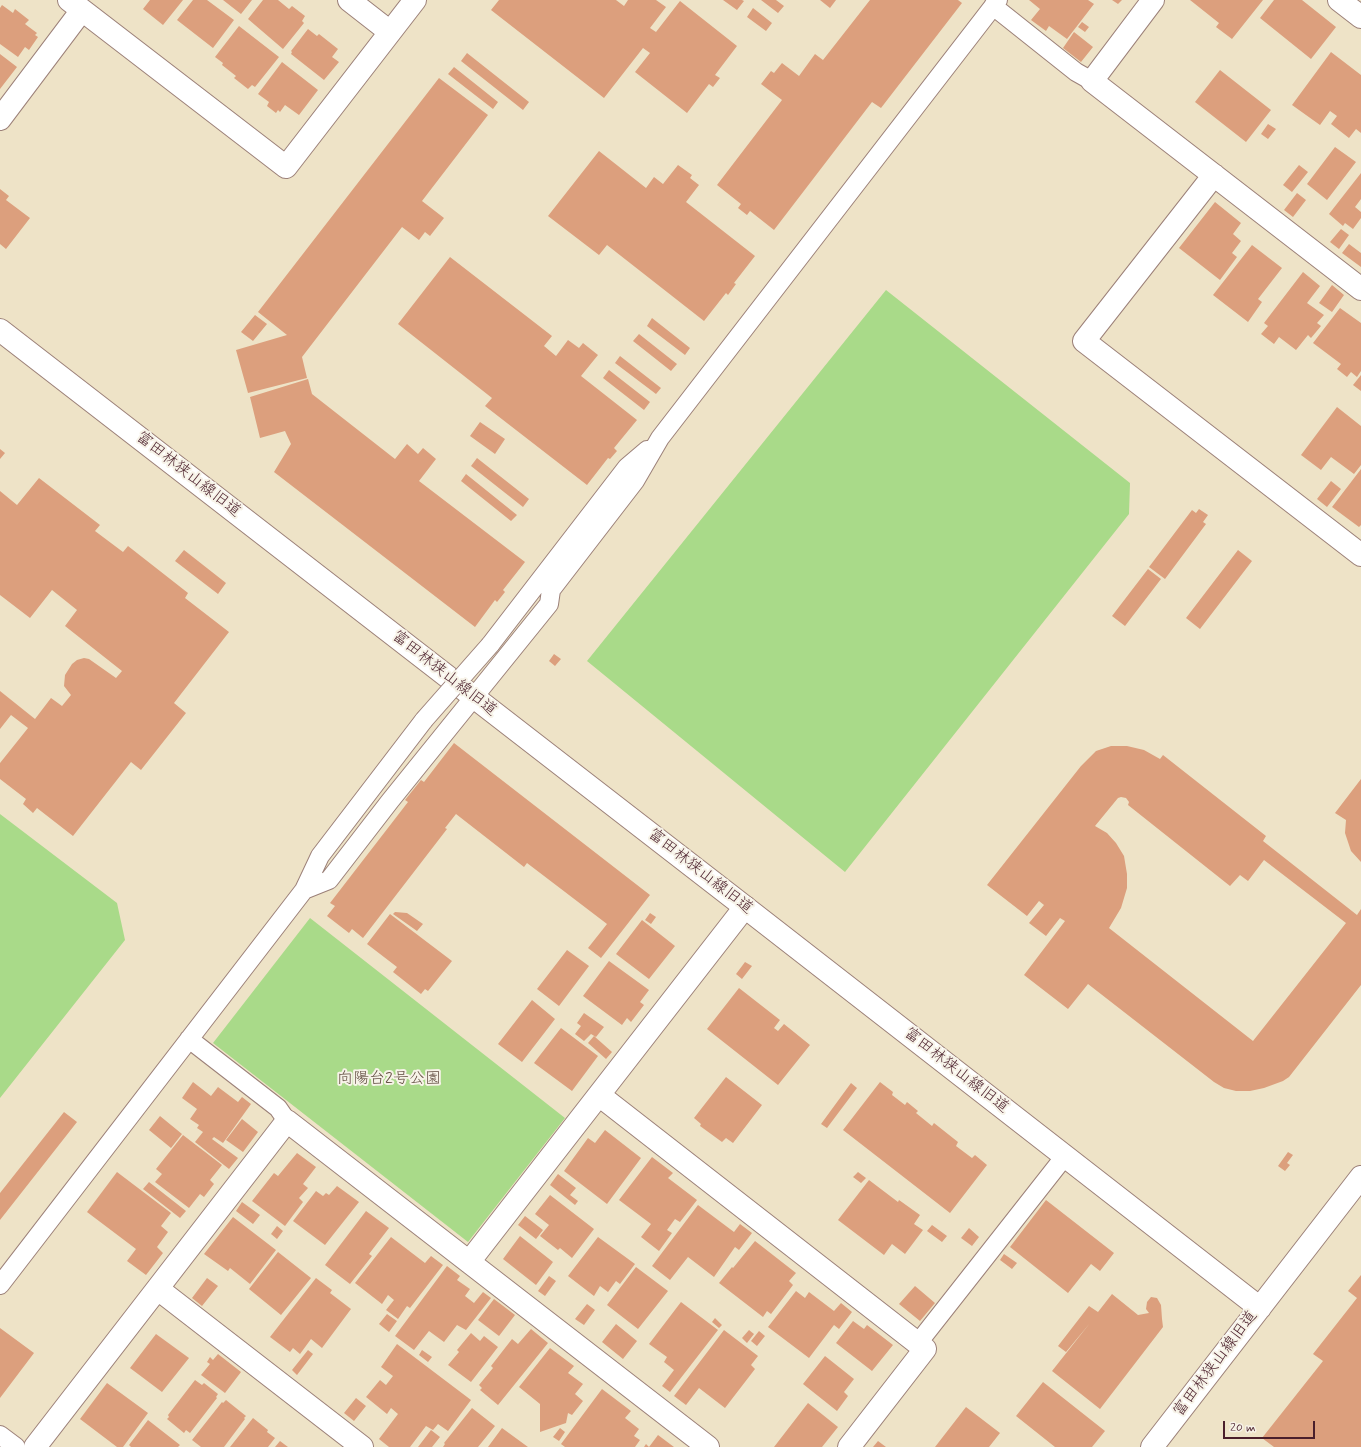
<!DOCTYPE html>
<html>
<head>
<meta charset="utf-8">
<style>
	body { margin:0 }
	#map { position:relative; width:1361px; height:1447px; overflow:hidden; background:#eee3c7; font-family:Mynerve,sans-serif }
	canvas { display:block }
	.scale { position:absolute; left:1223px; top:1421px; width:92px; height:18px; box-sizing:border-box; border:2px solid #4a1f2b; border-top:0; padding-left:5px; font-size:12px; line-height:14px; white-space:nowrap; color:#4a1f2b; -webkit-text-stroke:3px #f7f3e8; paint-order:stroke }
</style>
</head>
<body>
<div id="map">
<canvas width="1361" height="1447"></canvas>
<div class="scale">20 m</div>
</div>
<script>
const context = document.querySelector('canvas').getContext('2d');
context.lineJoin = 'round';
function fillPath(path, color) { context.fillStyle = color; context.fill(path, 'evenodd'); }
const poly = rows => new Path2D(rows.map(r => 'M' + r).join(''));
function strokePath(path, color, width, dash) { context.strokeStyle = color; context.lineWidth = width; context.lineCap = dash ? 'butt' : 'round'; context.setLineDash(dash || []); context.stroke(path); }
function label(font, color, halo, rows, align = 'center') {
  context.font = font + ' Mynerve,"Klee One",sans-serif'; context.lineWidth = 4; context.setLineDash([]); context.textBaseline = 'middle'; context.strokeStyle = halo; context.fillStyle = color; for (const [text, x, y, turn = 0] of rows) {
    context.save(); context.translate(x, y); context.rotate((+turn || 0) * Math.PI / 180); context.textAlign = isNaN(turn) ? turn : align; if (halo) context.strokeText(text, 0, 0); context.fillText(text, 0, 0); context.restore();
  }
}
const green = poly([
	[886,290,1130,483,1129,514,845,872,587,661],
	[0,814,117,903,125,940,0,1098],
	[310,918,565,1118,468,1242,213,1043]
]);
const building = poly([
	[150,0,183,0,163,25,143,9],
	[193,0,207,0,234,20,213,48,177,20],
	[223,0,252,0,241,14],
	[263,0,278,0,289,9,292,6,305,16,302,21,304,23,283,49,248,19],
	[499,0,616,0,624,6,628,0,656,0,666,7,650,28,656,32,680,1,737,46,715,75,720,78,713,87,709,84,687,113,635,72,650,53,643,48,604,98,491,10],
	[723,0,742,0,744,1,737,10],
	[761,0,776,0,784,6,778,13],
	[820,0,836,0,830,8],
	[870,0,958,0,962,3,881,108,872,102,774,230,750,211,747,215,738,208,741,204,717,185,782,100,761,84,771,71,774,73,782,63,799,76,815,54,823,60],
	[1029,0,1088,0,1094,4,1067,39,1049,26,1046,31,1031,20,1040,9],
	[1112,0,1122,0,1118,4],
	[1190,0,1263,0,1232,39,1216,27,1219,23],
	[1274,0,1302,0,1336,27,1311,59,1260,18],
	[2,5,13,13,15,9,29,20,25,24,37,33,35,35,38,37,29,50,25,47,18,57,0,44,0,8],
	[753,8,772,23,766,31,747,17],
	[1082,22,1089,27,1085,32,1078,27],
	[239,26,279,57,255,87,252,85,248,89,234,78,236,76,222,65,223,63,215,57],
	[308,29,317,36,319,34,338,49,332,57,339,62,324,80,291,54,292,52,291,51],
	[1074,32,1093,47,1081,62,1063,48],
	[1331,52,1361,75,1361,133,1356,129,1349,138,1331,124,1337,116,1330,111,1320,125,1292,105],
	[467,53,529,102,523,110,461,61],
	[0,54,17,67,0,89],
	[282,62,318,90,299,115,285,105,280,112,278,110,276,113,267,106,269,102,258,94],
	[454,67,498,102,493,109,448,74],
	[1220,70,1271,110,1246,142,1195,102],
	[439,78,488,115,422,201,444,218,430,236,425,232,419,240,402,227,302,357,307,378,248,393,236,350,287,335,258,312],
	[1268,124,1276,129,1268,139,1261,134],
	[1335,147,1356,162,1327,200,1307,184],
	[599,151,646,188,654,177,663,184,678,165,692,175,690,178,699,185,686,202,755,256,734,283,736,284,728,295,726,293,704,321,607,245,599,255,548,216],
	[1299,165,1308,172,1292,192,1283,185],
	[1361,173,1361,199,1355,207,1361,212,1361,218,1353,229,1345,223,1343,226,1329,214],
	[0,189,9,196,6,200,30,218,6,249,0,244],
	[1297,193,1306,200,1293,217,1284,210],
	[1215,202,1241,223,1233,234,1241,241,1232,253,1237,257,1220,280,1179,248],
	[1341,229,1349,235,1339,249,1330,242],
	[1349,244,1361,253,1361,267,1342,253],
	[1252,245,1282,268,1258,299,1262,302,1248,322,1213,295],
	[450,257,552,336,544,346,556,356,568,340,579,348,583,343,598,355,581,376,637,420,614,448,617,451,610,459,608,458,587,485,485,406,492,398,398,324],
	[1303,272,1320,286,1307,303,1324,315,1317,323,1321,326,1311,338,1308,335,1296,350,1279,337,1274,344,1261,334,1268,326,1264,323],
	[1332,285,1344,295,1332,312,1319,303],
	[1340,308,1361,323,1361,371,1357,377,1351,372,1347,377,1337,369,1341,364,1313,343],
	[255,315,267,324,253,341,241,332],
	[652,318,690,348,685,355,647,326],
	[639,334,677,364,671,371,633,341],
	[620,356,661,388,656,394,615,363],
	[609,370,650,402,644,410,603,378],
	[1361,375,1361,391,1353,385],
	[308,379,312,394,395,459,407,444,418,454,423,448,436,459,419,481,525,562,503,590,505,592,497,602,495,600,475,627,274,472,291,444,285,431,260,438,250,397],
	[1337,407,1361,426,1361,465,1354,474,1331,457,1321,470,1301,455],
	[480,422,505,439,495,454,470,436],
	[0,449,5,453,0,459],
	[477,458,529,499,523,507,471,466],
	[1361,469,1361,525,1359,527,1332,507],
	[466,474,517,515,511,521,461,481],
	[39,478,100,525,95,531,123,552,128,546,188,593,185,598,229,632,174,703,186,713,141,770,131,762,73,836,37,808,33,813,23,804,26,799,0,779,0,763,28,728,11,715,0,729,0,691,35,719,51,698,62,706,71,695,64,686,65,675,72,664,77,660,84,658,89,659,116,678,122,671,65,626,77,610,52,590,30,618,0,595,0,491,17,505],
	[1331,481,1341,489,1327,507,1317,499],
	[1199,509,1208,515,1203,522,1206,524,1165,579,1149,567,1192,510,1196,513],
	[184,550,226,583,218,594,175,561],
	[1238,550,1252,561,1200,629,1186,618],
	[1148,569,1161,579,1125,626,1112,616],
	[554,654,561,659,555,666,549,661],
	[454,743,650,895,601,958,588,948,607,924,527,863,524,867,456,814,445,828,447,829,363,938,352,929,349,933,327,916,335,906,330,903,408,802,405,800,421,780,424,782],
	[1111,746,1127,746,1144,750,1160,759,1163,755,1266,836,1263,841,1357,915,1361,909,1361,985,1289,1077,1283,1081,1264,1088,1250,1091,1236,1091,1224,1088,1214,1082,1088,984,1068,1009,1024,975,1065,921,1060,918,1046,936,1029,923,1044,905,1039,901,1027,916,987,885,1081,766,1096,751],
	[1121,797,1126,798,1129,802,1128,805,1230,886,1240,875,1248,881,1264,860,1346,923,1253,1041,1109,928,1121,908,1127,888,1127,874,1124,856,1116,843,1107,833,1095,826,1118,798],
	[1361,779,1361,862,1351,851,1345,833,1346,820,1335,813],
	[395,912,407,913,423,924,417,931,393,914],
	[650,913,656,917,651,924,645,920],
	[390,914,452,961,428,991,425,989,421,994,393,972,397,967,367,944],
	[642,920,675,946,649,979,616,954],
	[567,950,589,966,559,1006,537,989],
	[609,961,649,990,640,1002,644,1005,631,1022,627,1018,622,1025,583,996],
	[745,962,752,966,742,979,736,974],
	[739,988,780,1020,774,1028,778,1031,784,1024,810,1045,778,1085,707,1029],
	[532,1000,555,1019,522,1062,498,1044],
	[584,1013,604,1027,596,1037,591,1034,584,1041,575,1034,581,1026,577,1023],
	[561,1028,598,1056,572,1091,534,1063],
	[594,1036,612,1052,606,1059,588,1043],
	[726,1077,762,1105,733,1143,726,1138,722,1142,700,1126,701,1124,694,1118],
	[193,1082,211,1096,218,1087,238,1102,242,1097,251,1104,223,1143,214,1137,212,1139,238,1158,229,1169,195,1142,203,1132,197,1128,199,1125,190,1119,197,1109,182,1098],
	[880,1082,893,1092,892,1095,905,1105,907,1102,918,1111,916,1113,932,1126,934,1123,958,1142,956,1146,972,1158,975,1155,987,1165,950,1213,843,1130],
	[851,1083,857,1088,827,1128,821,1124],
	[64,1112,77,1122,0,1220,0,1193],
	[160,1116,182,1134,171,1148,149,1130],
	[242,1119,258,1132,243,1152,226,1140],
	[605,1130,641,1158,607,1204,564,1171,588,1138,595,1143],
	[183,1135,222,1165,210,1180,214,1184,204,1197,200,1194,189,1208,155,1182,162,1174,156,1169],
	[1288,1152,1293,1155,1287,1163,1290,1165,1285,1171,1278,1166],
	[297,1153,316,1167,303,1184,308,1188,299,1198,303,1202,285,1226,252,1201,274,1173,278,1176],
	[652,1157,673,1173,668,1178,697,1200,680,1222,675,1219,667,1230,672,1233,659,1251,641,1237,651,1224,619,1200],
	[117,1172,171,1213,161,1226,168,1232,157,1247,163,1253,146,1275,127,1261,136,1249,87,1212],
	[858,1172,866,1178,861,1183,853,1177],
	[558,1174,576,1188,570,1195,578,1201,575,1205,550,1185],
	[869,1180,898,1202,899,1200,920,1215,914,1224,923,1230,905,1254,892,1244,884,1255,838,1220],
	[149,1182,186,1211,180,1218,143,1189],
	[337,1186,359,1202,325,1245,293,1221,316,1191,323,1196,326,1193,329,1195],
	[550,1195,594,1229,572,1258,560,1248,558,1250,540,1236,549,1225,535,1214],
	[1046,1200,1114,1253,1100,1271,1091,1264,1068,1293,1010,1247],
	[242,1202,260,1215,253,1224,236,1211],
	[698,1205,734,1232,740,1224,752,1233,739,1250,735,1247,714,1277,688,1257,670,1280,652,1266],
	[366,1211,389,1228,369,1254,372,1256,350,1284,325,1265],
	[525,1216,543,1230,536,1239,518,1225],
	[233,1217,276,1250,250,1284,230,1268,228,1271,204,1254],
	[932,1225,947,1236,942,1242,927,1231],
	[277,1226,283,1231,277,1239,271,1234],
	[969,1228,979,1237,972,1246,961,1238],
	[520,1236,553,1262,536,1285,503,1259],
	[391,1237,425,1263,431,1256,443,1265,410,1308,407,1306,398,1319,386,1310,394,1300,388,1295,382,1304,355,1283],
	[598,1237,635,1264,620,1284,616,1281,608,1292,600,1286,594,1296,568,1276],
	[755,1241,796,1273,789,1281,793,1285,771,1314,767,1311,763,1317,719,1283,732,1267,733,1268],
	[278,1252,311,1278,281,1315,249,1289],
	[1004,1254,1017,1263,1012,1269,1000,1260],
	[447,1266,460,1276,457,1280,470,1289,465,1296,474,1303,483,1292,491,1298,466,1330,457,1325,444,1342,429,1331,414,1350,395,1336],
	[636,1267,668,1291,638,1329,607,1305],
	[1361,1275,1361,1447,1274,1447,1262,1438,1323,1361,1313,1354,1357,1298,1348,1291],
	[549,1276,556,1281,545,1296,538,1291],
	[207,1278,218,1286,202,1306,192,1298],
	[316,1278,332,1290,330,1293,351,1309,322,1348,311,1339,300,1354,293,1348,290,1352,270,1337],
	[915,1286,935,1303,920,1321,899,1304],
	[796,1291,805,1298,809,1292,834,1311,841,1303,852,1312,839,1329,834,1325,809,1358,768,1327],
	[1112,1294,1138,1315,1149,1313,1146,1309,1147,1302,1151,1297,1157,1298,1161,1305,1162,1319,1163,1327,1100,1409,1052,1371,1090,1323,1066,1352,1058,1346,1089,1306,1098,1312],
	[494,1299,515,1315,499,1336,478,1320],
	[681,1302,718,1330,670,1392,662,1386,674,1370,664,1362,667,1357,649,1344],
	[587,1304,595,1310,584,1325,575,1319],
	[387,1314,397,1321,389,1332,379,1324],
	[715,1318,722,1325,719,1328,712,1322],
	[853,1321,864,1329,867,1325,893,1345,872,1371,836,1343],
	[616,1324,637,1341,623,1359,602,1342],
	[0,1328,34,1353,0,1398],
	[531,1329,548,1343,498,1405,480,1390,482,1388,479,1385,493,1368,491,1366,512,1339,518,1344],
	[724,1330,758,1356,751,1365,755,1369,725,1408,699,1388,686,1405,674,1396],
	[749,1330,754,1334,747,1343,742,1338],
	[759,1331,765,1336,757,1346,751,1341],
	[471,1333,480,1341,484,1336,498,1347,471,1382,448,1365,459,1352,457,1350],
	[156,1334,189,1358,162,1392,130,1368],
	[397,1344,471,1400,448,1431,438,1424,433,1430,426,1426,410,1447,389,1447,379,1439,398,1414,391,1408,387,1414,366,1397,380,1380,386,1385,393,1376,381,1367],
	[550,1348,574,1366,568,1373,583,1384,575,1394,583,1401,572,1415,568,1413,566,1423,540,1432,540,1404,519,1387],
	[308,1350,313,1354,297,1375,292,1370],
	[422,1350,432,1357,428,1362,419,1355],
	[218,1354,241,1372,225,1393,201,1375,210,1364,207,1362,210,1357,213,1360],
	[825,1356,854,1379,844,1392,848,1396,837,1411,803,1384],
	[195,1380,202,1385,204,1383,218,1394,216,1397,217,1398,190,1433,186,1430,184,1433,167,1419,169,1417,168,1415],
	[1043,1382,1105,1431,1092,1447,1055,1447,1016,1416],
	[107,1383,148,1413,123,1447,117,1447,80,1419],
	[602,1389,631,1411,625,1418,639,1429,634,1436,640,1440,635,1447,565,1447,561,1444],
	[356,1398,366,1406,354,1421,344,1413],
	[226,1400,246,1416,244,1418,245,1419,224,1447,201,1447,192,1440,222,1402,223,1403],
	[808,1403,838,1427,822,1447,774,1447],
	[966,1407,1000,1433,989,1447,935,1447],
	[472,1408,495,1426,478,1447,443,1447,445,1444,444,1443],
	[253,1418,268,1430,267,1432,275,1438,268,1447,230,1447],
	[148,1420,180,1445,178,1447,131,1447,129,1445],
	[502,1428,528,1447,488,1447],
	[560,1428,565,1432,559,1441,553,1437],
	[431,1430,440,1437,432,1447,418,1447],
	[658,1435,674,1447,644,1447,646,1444,649,1447],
	[280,1441,288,1447,275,1447],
	[878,1441,886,1447,873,1447]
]);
const pedestrian = poly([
	[993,6,1076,72,1092,81],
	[490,645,627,467,647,450],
	[304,890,329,880,390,801,549,604,551,590,635,481,660,438,998,0],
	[189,1039,278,1108,287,1121],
	[0,1285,304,890,320,856,424,720],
	[918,1343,1065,1156],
	[0,1435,16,1447]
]);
const minor = poly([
	[69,0,286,167,415,0],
	[349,0,390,32],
	[1153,0,1092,81,1361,289],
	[1339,0,1361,17],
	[0,119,82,10],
	[1214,175,1084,341,1361,555],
	[599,1095,925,1349,849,1447],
	[469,1262,745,907],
	[158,1289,362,1447],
	[35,1447,287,1121,708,1447]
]);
const tertiary = poly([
	[0,330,732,897,1260,1308],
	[1152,1447,1361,1177]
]);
const pedestrianBridge = poly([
	[424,720,490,645]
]);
const streetNames = [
	["富田林狭山線旧道",188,475,38],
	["富田林狭山線旧道",444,674,38],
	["富田林狭山線旧道",700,872,38],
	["富田林狭山線旧道",956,1071,38],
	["富田林狭山線旧道",1216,1364,-53]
];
const parkNames = [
	["向陽台2号公園",389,1080]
];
fillPath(green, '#a9da89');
fillPath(building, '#dc9f7d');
strokePath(pedestrian, '#9c8179', 20);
strokePath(minor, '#9c8179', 24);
strokePath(tertiary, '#9c8179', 24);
strokePath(pedestrian, '#fff', 18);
strokePath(minor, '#fff', 22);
strokePath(tertiary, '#fff', 22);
strokePath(pedestrianBridge, '#9c8179', 20, []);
strokePath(pedestrianBridge, '#fff', 18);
label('16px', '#4a1f2b', '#f7f3e8', streetNames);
label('16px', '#624e42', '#f7f3e8', parkNames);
</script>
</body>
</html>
